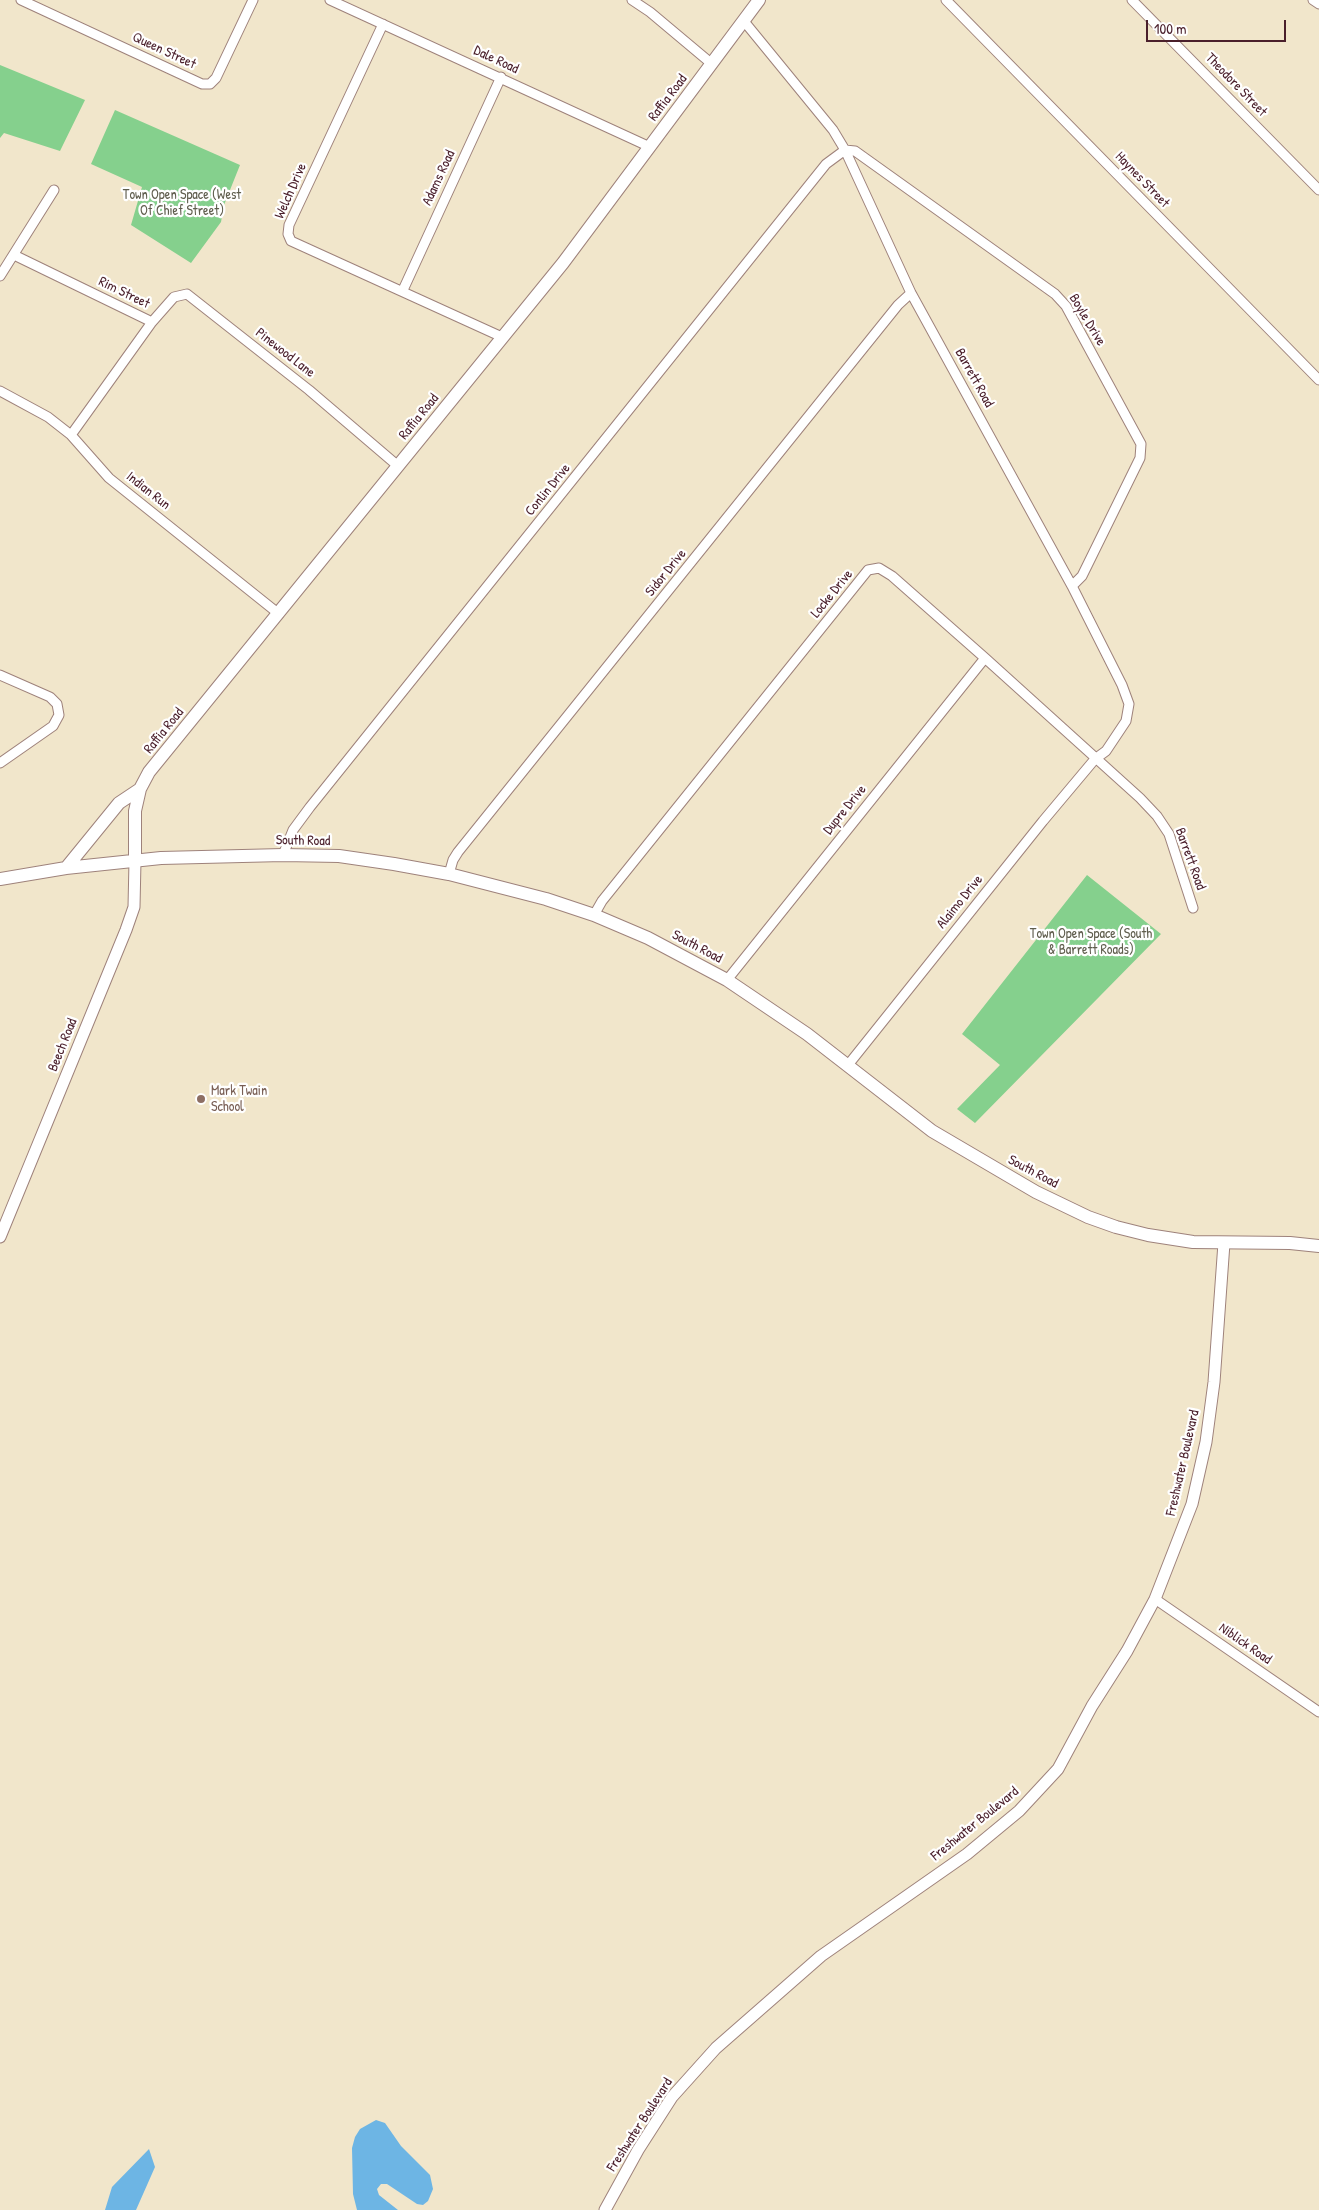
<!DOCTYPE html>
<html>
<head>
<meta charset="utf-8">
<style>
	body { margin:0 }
	#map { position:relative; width:1319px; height:2210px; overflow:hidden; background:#f1e6cb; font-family:"Patrick Hand",sans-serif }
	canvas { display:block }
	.scale { position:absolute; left:1146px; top:20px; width:140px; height:22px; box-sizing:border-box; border:2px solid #4a1f2b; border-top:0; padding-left:6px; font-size:15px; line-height:18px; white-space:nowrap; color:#4a1f2b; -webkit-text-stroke:4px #fff; paint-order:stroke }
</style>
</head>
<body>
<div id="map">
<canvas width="1319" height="2210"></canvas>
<div class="scale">100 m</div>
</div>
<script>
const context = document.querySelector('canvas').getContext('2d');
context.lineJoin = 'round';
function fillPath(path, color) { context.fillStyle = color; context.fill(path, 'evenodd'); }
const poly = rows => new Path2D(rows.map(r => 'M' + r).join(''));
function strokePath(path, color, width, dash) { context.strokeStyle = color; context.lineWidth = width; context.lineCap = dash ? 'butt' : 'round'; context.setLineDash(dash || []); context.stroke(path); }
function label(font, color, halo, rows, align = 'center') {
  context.font = font + ' "Patrick Hand",sans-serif'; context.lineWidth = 4.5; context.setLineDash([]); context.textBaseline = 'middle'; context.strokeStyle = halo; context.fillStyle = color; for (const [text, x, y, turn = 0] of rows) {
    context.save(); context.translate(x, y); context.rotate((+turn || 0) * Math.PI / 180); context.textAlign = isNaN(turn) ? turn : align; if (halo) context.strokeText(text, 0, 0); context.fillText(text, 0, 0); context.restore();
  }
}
const green = poly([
	[0,65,85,100,60,151,4,133,0,138],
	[115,110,240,165,224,205,221,222,191,263,131,225,142,187,91,164],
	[1087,875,1161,934,975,1123,957,1109,1000,1065,962,1034]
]);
const water = poly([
	[376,2120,385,2123,401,2146,430,2175,433,2189,428,2201,423,2205,417,2204,387,2184,381,2184,377,2189,379,2195,398,2210,357,2210,353,2194,352,2148,355,2137,360,2129],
	[149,2149,155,2167,136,2210,105,2210,112,2187]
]);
const minor = poly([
	[21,0,202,84,210,84,216,78,253,0],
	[330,0,650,147],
	[632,0,650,12,712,64],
	[946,0,1319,380],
	[1132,0,1319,190],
	[1313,0,1319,4],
	[743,20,833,130,845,150,911,293,1072,586,1122,685,1129,704,1126,721,1106,751,1095,759,1043,821,848,1065],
	[383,24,289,225,288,234,291,241,502,337],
	[14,255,152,322],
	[0,276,54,190],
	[403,290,501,77],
	[0,391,48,417,71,435,109,478,279,614],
	[71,435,152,322,174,297,187,294,309,390,398,466],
	[0,675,50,697,57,704,59,715,53,726,0,763],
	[283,855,293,830,310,807,826,164,845,150,855,151,1055,294,1066,306,1141,444,1140,458,1082,576,1072,586],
	[449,874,453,860,458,852,898,305,911,293],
	[594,915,602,901,868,570,879,568,892,576,985,658,1140,798,1157,816,1169,834,1193,908],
	[727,980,985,658],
	[1155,1599,1319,1712]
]);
const tertiary = poly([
	[0,1237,126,930,134,907,135,861],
	[605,2210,638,2150,672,2097,716,2048,821,1956,967,1854,1019,1811,1058,1769,1092,1706,1127,1651,1155,1599,1192,1504,1206,1442,1214,1382,1224,1243]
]);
const secondary = poly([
	[135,861,135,811,140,789,149,772,563,263,759,0],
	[66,868,119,803,140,789],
	[0,879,66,868,161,858,283,855,339,856,394,864,449,874,546,899,594,915,648,938,727,980,807,1034,932,1131,1036,1192,1088,1217,1116,1227,1148,1235,1193,1242,1290,1243,1319,1246]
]);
const markers = [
	[201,1099,5,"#8d6e63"]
];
const streetNames = [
	["Queen Street",164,51,25],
	["Dale Road",496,60,25],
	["Theodore Street",1236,85,46],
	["Raffia Road",668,98,-53],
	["Adams Road",439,178,-65],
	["Haynes Street",1142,180,46],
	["Welch Drive",291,191,-66],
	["Rim Street",124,293,26],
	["Boyle Drive",1087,320,59],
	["Pinewood Lane",285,353,38],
	["Barrett Road",974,378,61],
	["Raffia Road",419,417,-51],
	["Conlin Drive",548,490,-51],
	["Indian Run",148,491,38],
	["Sidor Drive",666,573,-51],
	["Locke Drive",832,594,-51],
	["Raffia Road",164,731,-51],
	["Dupre Drive",845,810,-51],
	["South Road",303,841,1],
	["Barrett Road",1190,859,70],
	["Alaimo Drive",960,902,-51],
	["South Road",697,947,28],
	["Beech Road",63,1045,-68],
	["South Road",1033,1172,28],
	["Freshwater Boulevard",1183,1463,-77],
	["Niblick Road",1245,1644,35],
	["Freshwater Boulevard",975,1824,-39],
	["Freshwater Boulevard",640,2125,-57]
];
const parkNames = [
	["Town Open Space (West",182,195],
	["Of Chief Street)",182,211],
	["Town Open Space (South",1091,934],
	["& Barrett Roads)",1091,950]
];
const educationNames = [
	["Mark Twain",211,1091],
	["School",211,1107]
];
fillPath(green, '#85d08d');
fillPath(water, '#6db5e4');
strokePath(minor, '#9e827b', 11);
strokePath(tertiary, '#9e827b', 13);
strokePath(secondary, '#9e827b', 14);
strokePath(minor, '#fff', 9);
strokePath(tertiary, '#fff', 11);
strokePath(secondary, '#fff', 12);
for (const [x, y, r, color] of markers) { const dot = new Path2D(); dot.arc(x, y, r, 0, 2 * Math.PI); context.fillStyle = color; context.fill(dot); strokePath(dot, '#fff', 2); }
label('14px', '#4a1f2b', '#fff', streetNames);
label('14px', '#5f5d4d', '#fff', parkNames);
label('14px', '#785e54', '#fff', educationNames, 'left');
</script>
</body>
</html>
